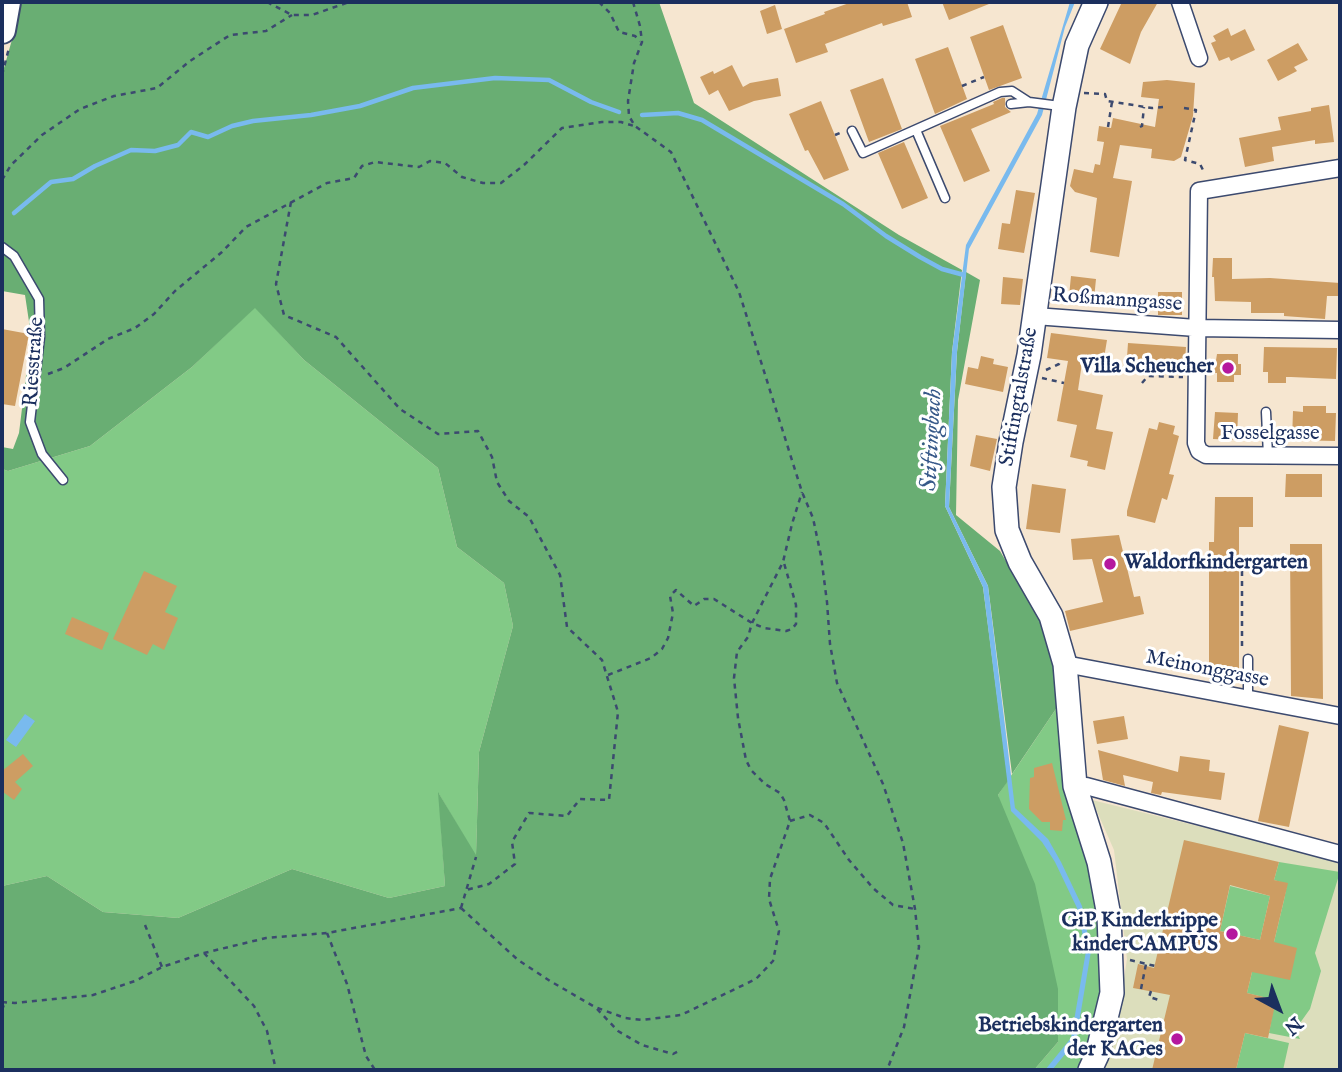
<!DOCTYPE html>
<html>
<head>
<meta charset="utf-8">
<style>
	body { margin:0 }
	#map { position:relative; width:1342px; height:1072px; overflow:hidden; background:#f6e6d0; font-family:"IM FELL English",serif }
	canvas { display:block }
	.frame { position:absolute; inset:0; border:4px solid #1b2f5e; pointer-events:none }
	.north { position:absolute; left:1244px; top:974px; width:70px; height:70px; -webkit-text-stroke:5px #fff; paint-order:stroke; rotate:139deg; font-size:19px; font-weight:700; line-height:28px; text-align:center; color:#1b2f5e }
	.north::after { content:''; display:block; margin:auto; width:24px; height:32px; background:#1b2f5e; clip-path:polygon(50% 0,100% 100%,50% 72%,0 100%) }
</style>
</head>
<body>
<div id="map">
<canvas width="1342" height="1072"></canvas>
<div class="frame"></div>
<div class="north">N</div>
</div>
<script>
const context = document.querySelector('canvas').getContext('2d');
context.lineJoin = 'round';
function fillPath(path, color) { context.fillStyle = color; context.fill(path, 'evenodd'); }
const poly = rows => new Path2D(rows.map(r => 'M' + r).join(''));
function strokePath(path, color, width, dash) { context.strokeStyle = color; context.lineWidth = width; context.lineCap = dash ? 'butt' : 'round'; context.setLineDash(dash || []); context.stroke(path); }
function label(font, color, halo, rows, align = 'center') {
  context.font = font + ' "IM FELL English",serif'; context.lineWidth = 6; context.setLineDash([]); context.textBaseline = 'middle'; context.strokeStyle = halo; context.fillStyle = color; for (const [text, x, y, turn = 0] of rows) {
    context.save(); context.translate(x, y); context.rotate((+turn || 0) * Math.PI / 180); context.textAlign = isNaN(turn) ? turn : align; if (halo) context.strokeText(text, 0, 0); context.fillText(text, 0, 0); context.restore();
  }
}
const built = poly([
	[1092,800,1340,861,1340,1070,1103,1070,1109,1056,1121,998,1127,959,1114,850]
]);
const green = poly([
	[255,307,304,360,438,468,457,547,504,583,513,626,479,752,476,857,439,794,445,886,389,898,292,869,178,918,103,912,47,876,2,886,2,469,8,471,90,446,192,367],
	[1062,700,1110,930,1090,1070,1034,1070,1058,1042,998,795],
	[1279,862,1340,872,1315,953,1321,971,1310,1009,1295,1030,1300,1039,1269,1033,1275,1000,1247,993,1252,972,1274,942,1284,900,1287,884,1274,880],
	[1230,886,1270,896,1260,940,1220,931],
	[1245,1033,1289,1043,1283,1070,1236,1070]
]);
const forest = poly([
	[19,2,659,2,694,103,899,235,962,270,952,352,945,506,983,587,1008,781,998,795,1035,884,1058,989,1058,1042,1034,1070,2,1070,2,886,47,876,103,912,178,918,292,869,389,898,445,886,438,792,476,855,479,752,513,626,504,583,457,547,438,468,304,360,255,308,192,367,90,446,8,471,2,469,2,447,13,449,19,433,31,335,25,295,2,291,2,75,15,29],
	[966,272,980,280,958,400,956,515,1000,551,1051,639,1062,700,1012,774,988,586,949,507,957,352]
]);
const water = poly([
	[1070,2,1075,2,1065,27,1042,115,969,249,957,352,949,507,988,586,1015,808,1048,839,1061,862,1082,906,1091,951,1076,1041,1052,1070,1045,1070,1071,1038,1086,951,1077,908,1055,862,1042,842,1011,811,983,587,945,506,952,352,966,245,1037,114],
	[25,714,35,721,16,747,6,740]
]);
const stream = poly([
	[642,115,678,113,702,120,843,204,886,236,920,257,942,269,964,275],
	[14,213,51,182,73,179,95,166,131,150,155,151,178,145,191,132,208,137,232,126,253,121,311,115,360,106,413,88,495,78,549,80,591,102,619,112]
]);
const building = poly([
	[852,2,907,2,912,17,883,26,882,23,825,44,828,52,796,63,784,29,825,14,824,12],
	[942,2,994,2,949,20],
	[1122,2,1158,2,1141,32,1130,64,1100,49],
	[775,5,782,29,767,34,760,11],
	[1003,25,1022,78,989,90,970,37],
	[1228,28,1231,36,1245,29,1255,50,1231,61,1229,57,1219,61,1211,43,1216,41,1213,36],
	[1298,43,1308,60,1294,67,1297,71,1278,81,1267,60],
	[948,47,967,99,935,114,915,59],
	[732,65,743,87,750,83,778,78,781,96,754,101,729,111,718,90,709,95,700,77,713,71,714,74],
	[883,78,902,129,869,142,850,90],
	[1167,80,1195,83,1193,116,1181,157,1174,161,1151,158,1152,149,1120,145,1113,178,1132,181,1119,257,1090,252,1097,198,1075,192,1070,186,1074,169,1093,173,1095,164,1100,165,1104,142,1097,141,1099,126,1111,128,1113,118,1155,127,1159,99,1141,97,1143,82],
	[1002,98,1005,98,1005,107,1011,112,971,129,990,171,964,182,940,126,994,104,993,102],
	[821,101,849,170,824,180,808,150,805,151,789,114],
	[1329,105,1334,142,1315,144,1315,140,1272,147,1274,161,1245,167,1239,138,1281,130,1278,117,1311,111,1311,108],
	[904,142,928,198,902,209,878,153],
	[1016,190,1035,193,1024,253,998,249,1002,223,1010,224],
	[1213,258,1232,258,1232,279,1270,278,1340,283,1340,296,1327,296,1325,319,1284,316,1284,313,1251,313,1251,302,1215,301,1214,277,1212,277],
	[1071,276,1096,279,1094,299,1069,296],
	[1003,277,1023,279,1020,305,1001,304],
	[1158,292,1182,292,1182,315,1158,315],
	[2,329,29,334,15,406,2,404],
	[1051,333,1107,340,1104,358,1101,357,1100,365,1082,363,1078,390,1103,395,1096,429,1113,432,1105,470,1087,466,1088,461,1070,457,1077,425,1057,421,1068,361,1047,358],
	[1128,343,1186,347,1184,375,1126,371],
	[1264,347,1337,348,1336,379,1291,377,1286,377,1286,383,1268,383,1268,372,1263,372],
	[1217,354,1238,354,1238,364,1241,364,1241,375,1234,375,1234,382,1217,382,1217,373,1214,373],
	[981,356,994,359,993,364,1008,367,1003,392,965,384,968,367,978,369],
	[1303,406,1326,406,1326,413,1336,413,1335,441,1292,440,1293,411,1303,412],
	[1215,412,1238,413,1237,440,1213,439],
	[1159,422,1175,426,1173,434,1179,436,1169,474,1174,475,1167,500,1162,498,1155,523,1127,516,1127,511,1149,428,1157,430],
	[976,435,997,439,990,471,970,466],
	[1286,474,1322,474,1322,497,1285,497],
	[1032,484,1066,489,1060,533,1026,529],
	[1215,497,1253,497,1253,527,1239,527,1239,678,1209,679,1209,542,1214,542],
	[1119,535,1134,597,1140,596,1144,614,1070,631,1065,611,1103,602,1092,559,1073,560,1071,539],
	[1290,544,1322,544,1323,699,1291,696],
	[144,571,177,586,165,612,178,618,164,650,153,644,147,655,113,639],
	[72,617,109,633,102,650,65,634],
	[1124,716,1128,739,1097,744,1093,721],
	[1279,725,1309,732,1289,827,1258,821],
	[1098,750,1178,772,1180,756,1210,760,1209,771,1225,773,1221,800,1162,792,1161,795,1151,793,1153,782,1123,775,1125,786,1103,780],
	[23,754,33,766,15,782,22,789,14,800,3,792,2,793,2,771],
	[1052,763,1066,820,1063,820,1062,831,1050,830,1050,822,1042,822,1029,809,1030,778,1034,777,1034,768],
	[1184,840,1279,862,1274,880,1288,883,1274,942,1297,948,1290,980,1252,972,1247,993,1276,1000,1268,1038,1245,1033,1236,1070,1152,1070,1170,995,1133,988,1138,964,1154,968],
	[1230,885,1270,896,1260,940,1220,931]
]);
const path = poly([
	[267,2,292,15,312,15,349,2],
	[599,2,610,13,619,32,635,36,640,41],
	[633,2,640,26,642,42,634,63,628,101,629,116,635,126,671,152,739,292,802,492,813,518,821,556,827,602,830,644,837,683,883,784,903,843,915,909,919,947,904,1027,887,1070],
	[2,75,9,48],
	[962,86,984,77],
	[1084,93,1105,94,1107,101,1152,108,1163,107],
	[1184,108,1196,110,1185,160,1200,164,1203,170,1201,174],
	[1108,127,1112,102],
	[1140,127,1142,126,1144,107],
	[835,135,842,132],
	[2,180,11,165,42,135,80,109,114,96,157,88,190,61,230,35,266,31,292,15],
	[291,202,276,284,284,315,336,337,400,409,438,434,478,431,492,457,497,482,509,501,529,517,560,575,567,627,602,660,618,712,609,800,580,799,567,816,529,813,512,842,515,864,489,884,466,890],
	[1046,370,1059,364,1060,360],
	[48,374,64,368,108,339,135,328,154,314,175,291,222,252,246,227,327,183,354,178,362,166,375,162,419,167,430,161,445,163,462,177,483,183,501,183,524,165,562,128,602,122,621,122,634,126],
	[1042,378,1064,383],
	[1142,383,1148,376,1183,377],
	[1242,571,1242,649],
	[608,675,651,658,662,649,668,638,673,613,670,596,676,590,694,606,704,599,714,599,752,623,764,628,786,631,792,629,796,624,796,605,784,563],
	[790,821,810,815,824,823,849,860,873,888,893,905,915,909],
	[461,908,518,960,550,981,595,1007,625,1018,642,1020,681,1015,756,979,773,961,779,931,769,899,770,879,790,821,784,800,780,793,765,784,751,770,746,760,738,718,734,678,737,652,748,637,752,623,783,562,792,524,802,492],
	[461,908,476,857],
	[145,925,162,967],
	[327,933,347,984,366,1056,375,1070],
	[204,953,254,1006,267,1031,276,1070],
	[1130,960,1155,966],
	[1141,989,1146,964],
	[1151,991,1149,997,1159,1000],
	[2,1002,15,1003,93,995,135,981,162,967,204,953,266,938,327,933,461,908],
	[597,1009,618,1031,642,1045,673,1054,681,1050],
	[2,1010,5,1002]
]);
const lane = poly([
	[1011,104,1029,102,1060,106],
	[916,130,945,198],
	[852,131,863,153,1000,92,1012,91,1029,102],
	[2,247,14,256,39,299,40,337,30,422,42,454,63,480],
	[1266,412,1268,456],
	[1248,699,1248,659]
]);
const street = poly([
	[1180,2,1199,58],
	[1340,168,1199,191,1196,443,1199,451,1206,455,1340,456],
	[1035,316,1196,328,1340,330],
	[1065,664,1340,716],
	[1075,786,1086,786,1340,854]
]);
const secondary = poly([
	[1090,1070,1097,1055,1112,993,1109,916,1099,862,1075,786,1065,664,1051,616,1020,562,1007,530,1004,487,1011,442,1029,355,1064,107,1077,45,1096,2]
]);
const primary = poly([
	[2,30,7,2]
]);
const markers = [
	[1228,368,7,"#b5179e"],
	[1110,564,7,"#b5179e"],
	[1232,934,7,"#b5179e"],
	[1177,1039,7,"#b5179e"]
];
const streetNames = [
	["Roßmanngasse",1117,301,4],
	["Riesstraße",35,362,-86],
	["Stiftingtalstraße",1020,397,-80],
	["Fosselgasse",1270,435],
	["Meinonggasse",1207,670,11]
];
const poiNames = [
	["Villa Scheucher",1214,368],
	["Waldorfkindergarten",1124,564,"left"],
	["GiP Kinderkrippe",1218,922],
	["kinderCAMPUS",1218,946],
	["Betriebskindergarten",1163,1027],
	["der KAGes",1163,1051]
];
const waterNames = [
	["Stiftingbach",933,440,-87]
];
fillPath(built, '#dcdebc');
fillPath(green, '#82ca86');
fillPath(forest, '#69ae73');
fillPath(water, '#79baee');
strokePath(stream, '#79baee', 4.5);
fillPath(building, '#cd9d63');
strokePath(lane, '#3c4a6f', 11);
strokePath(street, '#3c4a6f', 19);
strokePath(secondary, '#3c4a6f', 26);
strokePath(primary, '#3c4a6f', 30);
strokePath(path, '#3c4a6f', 2.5, [5, 5]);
strokePath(lane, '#fff', 8);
strokePath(street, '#fff', 16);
strokePath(secondary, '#fff', 23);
strokePath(primary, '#fff', 26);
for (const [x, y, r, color] of markers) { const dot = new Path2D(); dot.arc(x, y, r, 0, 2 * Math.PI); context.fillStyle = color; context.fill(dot); strokePath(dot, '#fff', 2.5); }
label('21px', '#1b2f5e', '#fff', streetNames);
label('bold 21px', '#1b2f5e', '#fff', poiNames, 'right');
label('italic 23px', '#375989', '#fff', waterNames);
</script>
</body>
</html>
